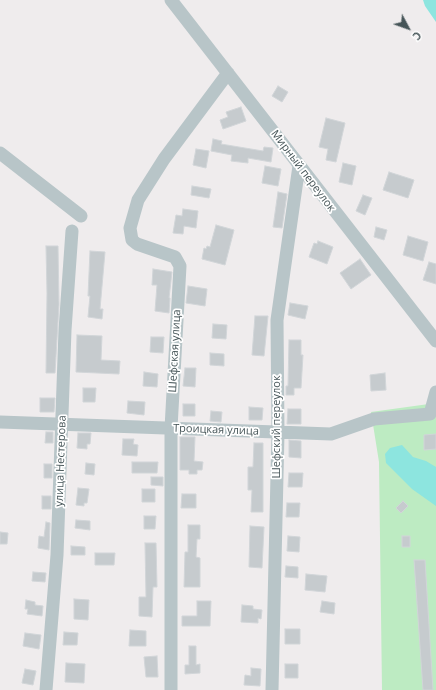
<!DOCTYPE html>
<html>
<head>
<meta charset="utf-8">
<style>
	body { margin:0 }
	#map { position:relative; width:436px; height:690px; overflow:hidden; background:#efeced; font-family:"Open Sans",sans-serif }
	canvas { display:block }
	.north { position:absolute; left:388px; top:8px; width:40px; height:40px; -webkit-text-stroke:3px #fff; paint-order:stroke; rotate:131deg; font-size:11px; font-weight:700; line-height:16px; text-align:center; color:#465558 }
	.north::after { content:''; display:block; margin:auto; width:14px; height:18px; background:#465558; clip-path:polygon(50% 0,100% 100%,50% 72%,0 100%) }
</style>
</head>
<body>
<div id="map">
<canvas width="436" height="690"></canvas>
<div class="north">С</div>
</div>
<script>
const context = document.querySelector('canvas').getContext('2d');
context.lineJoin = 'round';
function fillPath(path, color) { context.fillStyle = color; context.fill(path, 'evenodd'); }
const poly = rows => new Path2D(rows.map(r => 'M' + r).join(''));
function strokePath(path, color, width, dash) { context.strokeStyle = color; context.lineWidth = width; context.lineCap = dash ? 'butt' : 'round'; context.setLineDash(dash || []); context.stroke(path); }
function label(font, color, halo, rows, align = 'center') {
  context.font = font + ' "Open Sans",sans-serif'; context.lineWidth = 3.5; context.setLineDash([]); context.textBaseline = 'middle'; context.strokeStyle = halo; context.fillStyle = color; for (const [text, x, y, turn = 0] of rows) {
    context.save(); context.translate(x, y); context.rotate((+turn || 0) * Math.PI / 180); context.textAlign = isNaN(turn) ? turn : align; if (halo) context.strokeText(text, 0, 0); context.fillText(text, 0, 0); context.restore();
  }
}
const green = poly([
	[436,403,436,690,382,690,379,462,371,412]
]);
const water = poly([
	[423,0,436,0,436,22,425,6],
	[402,445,413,457,426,461,436,467,436,506,412,489,386,463,385,454,390,448]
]);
const building = poly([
	[278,86,288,92,282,102,272,96,278,86],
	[241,107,246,121,223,129,220,120,228,117,226,112,241,107],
	[326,118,345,123,336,162,326,160,328,149,319,147,326,118],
	[213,139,222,141,221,144,263,151,264,147,273,148,271,162,248,158,248,163,231,161,232,155,211,151,213,139],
	[196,149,209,151,206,168,193,165,196,149],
	[343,163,356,166,352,185,339,182,343,163],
	[265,166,281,169,278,186,262,183,265,166],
	[389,172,414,180,408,198,383,190,389,172],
	[192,186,211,189,209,198,191,195,192,186],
	[278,192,287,194,282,228,273,227,278,192],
	[363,195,372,198,365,215,356,211,363,195],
	[183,209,198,211,196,228,184,226,183,234,173,233,176,215,182,216,183,209],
	[216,225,234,230,225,265,202,259,204,248,206,249,207,246,210,247,216,225],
	[376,227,387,230,384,240,374,237,376,227],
	[408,236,428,242,423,261,403,255,408,236],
	[318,241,333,247,327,264,309,257,314,243,317,244,318,241],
	[46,246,58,246,59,305,55,373,46,373,47,293,46,246],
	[90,251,105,252,100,309,103,309,102,319,88,317,90,296,88,296,90,251],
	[360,259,371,275,351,289,340,273,360,259],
	[429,262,436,264,436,284,423,280,429,262],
	[153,269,172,272,169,298,170,298,169,313,155,311,157,285,152,285,153,269],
	[188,286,207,289,205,306,186,303,188,286],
	[290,303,308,306,305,319,288,315,290,303],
	[255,316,268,316,264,356,252,355,255,316],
	[213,324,227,325,226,339,212,338,213,324],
	[77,335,102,336,101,360,120,361,119,374,76,372,77,335],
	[151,337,164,337,163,353,150,352,151,337],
	[289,340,301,340,301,355,303,355,301,388,294,388,294,395,286,395,286,386,288,386,289,340],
	[210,353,224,354,224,366,210,365,210,353],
	[185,368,196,368,195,387,183,386,185,368],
	[144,372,158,374,157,387,143,386,144,372],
	[385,373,386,390,371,391,370,375,385,373],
	[83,388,96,388,95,402,83,402,83,388],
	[40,398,55,398,54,412,40,412,40,398],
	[128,401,145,402,144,415,127,413,128,401],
	[183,404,195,404,195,416,183,416,183,404],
	[249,407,263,408,262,420,249,420,249,407],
	[288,409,301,409,301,424,287,424,288,409],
	[211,411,222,412,221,422,210,421,211,411],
	[46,432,53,432,53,443,45,443,46,432],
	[78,433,91,433,90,444,87,444,87,449,77,448,78,433],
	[436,434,436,449,424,450,424,435,436,434],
	[180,437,195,437,194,461,203,462,202,470,197,470,197,474,189,474,189,470,180,470,180,437],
	[123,439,134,439,133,444,138,445,137,456,122,455,123,439],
	[289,440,301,441,301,458,289,457,289,440],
	[254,443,263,443,263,512,251,512,252,490,248,490,248,467,253,467,254,443],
	[132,462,158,462,157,473,132,473,132,462],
	[86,463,95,464,94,475,85,474,86,463],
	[44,464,52,464,52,478,44,478,44,464],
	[289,473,303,473,302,487,288,487,289,473],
	[151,477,163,477,163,486,151,485,151,477],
	[78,488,89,489,87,503,84,503,84,506,76,505,78,488],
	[142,489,155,489,155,502,142,502,142,489],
	[182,494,196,494,196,508,181,508,182,494],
	[42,496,51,496,51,509,42,509,42,496],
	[403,501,408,506,401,513,396,508,403,501],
	[287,503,300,503,299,517,286,517,287,503],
	[144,516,156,516,155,529,144,529,144,516],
	[76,520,90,521,90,530,75,528,76,520],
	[46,522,50,523,49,550,38,548,39,536,44,537,46,522],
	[188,525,200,525,200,539,197,539,196,557,200,558,200,587,184,587,185,552,188,552,188,525],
	[250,526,264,527,262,568,249,567,250,526],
	[0,532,8,533,7,544,0,544,0,532],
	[288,536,300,537,299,552,287,551,288,536],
	[402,536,410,536,410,547,402,547,402,536],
	[145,543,156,543,157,587,153,587,152,617,139,616,139,597,146,597,145,543],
	[71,546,85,547,85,555,71,555,71,546],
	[95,553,115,553,114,565,95,565,95,553],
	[414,560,425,560,433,690,423,690,414,560],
	[286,566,298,567,298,578,285,577,286,566],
	[33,572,46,573,45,582,32,581,33,572],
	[306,574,327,576,325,592,305,590,306,574],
	[74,599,89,600,88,620,74,619,74,599],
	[26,600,35,602,35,605,43,606,42,616,27,614,28,609,25,609,26,600],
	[197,601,211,601,210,626,182,626,182,616,197,616,197,601],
	[322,601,335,603,334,614,320,612,322,601],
	[242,605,253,606,253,609,262,610,261,619,258,618,258,623,241,622,242,605],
	[285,629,300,629,300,644,285,644,285,629],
	[130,630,146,631,146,646,129,646,130,630],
	[64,632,78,633,77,645,63,645,64,632],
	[25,633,41,635,39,649,23,646,25,633],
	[189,646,196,646,196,665,200,664,200,673,185,674,185,665,189,665,189,646],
	[157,656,158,677,146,677,144,657,157,656],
	[66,663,85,664,84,683,65,682,66,663],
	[285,664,298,664,298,678,285,678,285,664],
	[251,668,261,669,260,686,244,685,245,675,251,676,251,668],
	[25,669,36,671,33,685,22,683,25,669]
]);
const minor = poly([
	[171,0,436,341],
	[0,153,81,216],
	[0,422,331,434,374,419,430,414,436,392],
	[46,690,57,555,65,330,72,231],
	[171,690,171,428,180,266,175,257,137,244,132,240,130,228,138,200,164,159,228,73],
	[272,690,278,433,277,320,299,166]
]);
const streetNames = [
	["Мирный переулок",303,171,53],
	["Шефская улица",175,351,-87],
	["Шефский переулок",277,427,-90],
	["Троицкая улица",216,430,2],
	["улица Нестерова",61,461,-88]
];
fillPath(green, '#bdebc2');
fillPath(water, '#8de5df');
fillPath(building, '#c6cbce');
strokePath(building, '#d1d5d8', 1);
strokePath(minor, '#b8c5c8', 13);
label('11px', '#465558', '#fff', streetNames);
</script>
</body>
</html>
